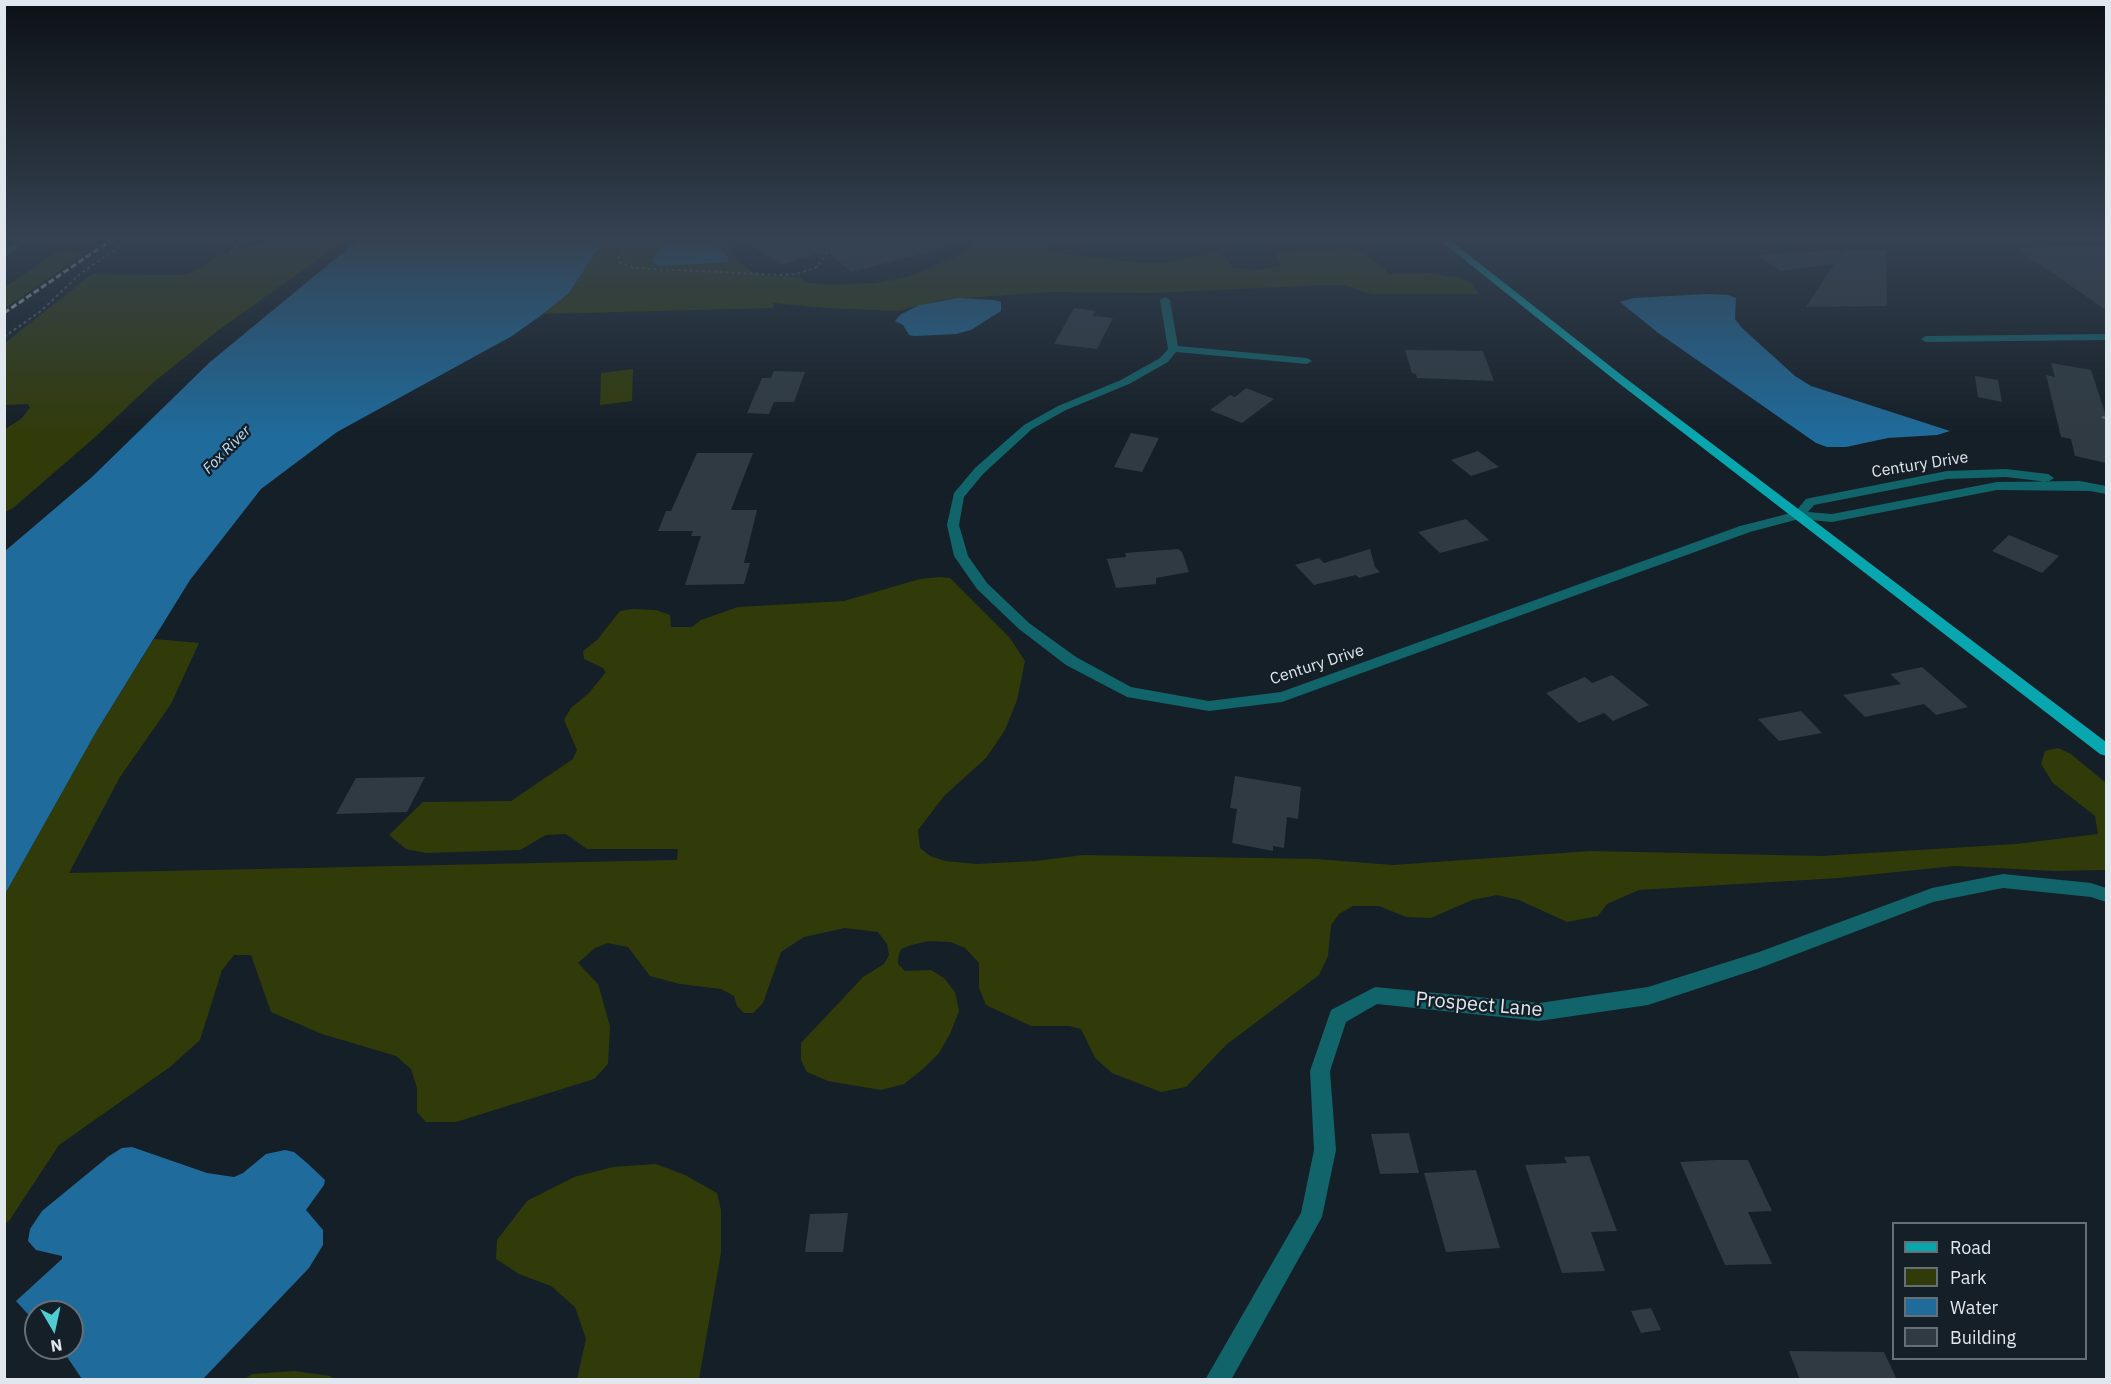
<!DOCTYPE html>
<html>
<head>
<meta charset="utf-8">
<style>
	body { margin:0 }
	#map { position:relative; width:2111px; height:1384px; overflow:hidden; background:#151f27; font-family:"IBM Plex Sans",sans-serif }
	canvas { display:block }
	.frame { position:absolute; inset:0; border:6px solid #e1e8ed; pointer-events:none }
	.legend { position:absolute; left:1892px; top:1222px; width:195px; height:138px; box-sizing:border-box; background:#151f27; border:2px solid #676f76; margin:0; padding:8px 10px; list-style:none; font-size:18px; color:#e1e8ed }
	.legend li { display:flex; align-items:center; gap:12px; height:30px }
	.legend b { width:30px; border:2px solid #676f76 }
	.north { position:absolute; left:24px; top:1300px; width:60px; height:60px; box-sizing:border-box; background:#151f27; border:2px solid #676f76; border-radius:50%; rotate:171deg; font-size:16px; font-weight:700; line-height:24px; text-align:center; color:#e1e8ed }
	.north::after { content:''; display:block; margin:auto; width:21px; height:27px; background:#51ccd1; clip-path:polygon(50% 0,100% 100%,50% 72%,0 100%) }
</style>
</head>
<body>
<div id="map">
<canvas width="2111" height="1384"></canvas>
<div class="frame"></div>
<ul class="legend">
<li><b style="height:8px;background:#08a7b0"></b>Road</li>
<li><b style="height:16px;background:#313b09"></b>Park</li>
<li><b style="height:16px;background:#1f6b9b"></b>Water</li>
<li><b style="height:16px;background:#2f3a42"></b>Building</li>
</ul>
<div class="north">N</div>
</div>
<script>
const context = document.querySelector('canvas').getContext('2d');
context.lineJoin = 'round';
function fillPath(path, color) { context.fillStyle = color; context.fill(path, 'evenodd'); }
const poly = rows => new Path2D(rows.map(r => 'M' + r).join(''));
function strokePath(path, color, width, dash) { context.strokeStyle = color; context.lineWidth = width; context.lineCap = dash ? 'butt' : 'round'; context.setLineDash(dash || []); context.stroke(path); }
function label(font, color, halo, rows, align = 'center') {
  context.font = font + ' "IBM Plex Sans",sans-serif'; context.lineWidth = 5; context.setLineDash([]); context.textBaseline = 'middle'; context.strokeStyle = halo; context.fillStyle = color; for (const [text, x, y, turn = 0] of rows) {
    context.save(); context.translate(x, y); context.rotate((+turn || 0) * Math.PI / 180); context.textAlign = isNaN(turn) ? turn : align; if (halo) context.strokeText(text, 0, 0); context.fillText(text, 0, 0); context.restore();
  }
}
const green = poly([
	[271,241,344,241,220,329,155,381,93,439,13,508,5,512,5,429,21,419,30,408,28,404,5,405,5,343,92,274,180,275,193,272,218,255],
	[603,241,727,241,736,259,755,274,801,278,804,282,831,285,875,283,907,277,956,257,974,241,1047,241,1048,249,1063,254,1145,263,1171,262,1217,252,1226,257,1232,267,1257,270,1281,266,1277,255,1278,251,1347,249,1361,251,1386,269,1388,274,1430,273,1459,278,1471,283,1479,294,1371,294,1345,285,1324,285,1151,293,1049,292,940,300,898,311,824,308,773,303,774,308,543,314,569,293],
	[74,250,80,253,80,257,5,308,5,287,58,251],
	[633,369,632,401,600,405,601,373],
	[939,577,950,578,1010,638,1025,661,1017,700,1005,730,986,758,944,796,918,830,920,848,930,856,945,861,977,864,1035,861,1083,855,1317,859,1393,865,1591,851,1821,856,2016,844,2098,834,2095,816,2053,783,2041,764,2045,751,2058,748,2071,754,2106,783,2106,870,2056,871,1954,866,1839,878,1639,890,1607,904,1598,916,1567,922,1519,900,1497,895,1472,900,1431,918,1406,917,1379,906,1353,906,1339,914,1331,925,1328,956,1319,975,1226,1045,1186,1087,1161,1092,1112,1073,1095,1058,1081,1029,1069,1026,1031,1026,986,1005,979,988,979,963,965,948,951,942,929,941,911,945,901,949,898,958,898,964,905,971,931,970,944,978,955,992,959,1011,950,1034,939,1053,923,1069,904,1084,881,1090,828,1081,807,1072,801,1060,801,1043,863,977,884,964,889,955,887,944,878,932,845,928,804,937,781,952,763,1003,753,1013,744,1013,737,1006,734,996,721,989,680,984,650,976,628,947,608,943,595,948,578,963,598,984,610,1026,608,1064,594,1079,456,1122,426,1122,417,1112,417,1088,411,1069,396,1056,322,1034,271,1012,251,955,234,955,222,970,200,1040,170,1067,59,1145,9,1221,5,1223,5,894,96,732,154,639,199,643,171,704,120,777,69,873,677,860,678,849,587,849,566,834,546,835,520,850,426,853,406,849,389,835,423,802,511,801,573,759,577,750,564,720,571,708,589,693,606,672,603,668,584,659,583,651,597,640,620,611,633,609,656,610,670,615,671,627,692,627,701,620,738,607,844,601,920,579],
	[656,1164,685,1175,717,1193,721,1210,721,1253,699,1379,577,1379,586,1339,575,1307,551,1286,519,1274,496,1259,497,1240,527,1201,574,1177,613,1167],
	[295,1371,330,1376,335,1379,245,1379,252,1374]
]);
const water = poly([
	[357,241,603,241,569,293,543,314,512,336,337,432,261,489,190,580,96,732,5,894,5,551,92,477,210,362],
	[669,241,720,241,718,246,728,258,728,262,659,266,652,262,656,254],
	[1706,294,1728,295,1736,298,1735,319,1742,328,1795,376,1811,386,1950,431,1937,435,1888,438,1846,447,1827,447,1816,443,1657,332,1620,302,1633,298],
	[958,298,994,300,1001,302,1001,311,971,330,956,334,914,336,909,335,903,325,895,321,900,315,919,305],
	[132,1147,207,1173,234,1177,243,1173,266,1154,285,1150,294,1152,307,1163,325,1180,324,1185,306,1210,323,1230,323,1245,309,1268,203,1379,82,1379,61,1348,72,1348,72,1312,36,1312,36,1323,16,1301,62,1259,62,1256,36,1250,28,1241,30,1229,42,1211,109,1156,122,1148]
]);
const building = poly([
	[746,241,944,241,945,248,851,272,827,251,781,265],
	[2106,247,2106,310,2016,248,2049,247],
	[1839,250,1839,256,1843,250,1886,250,1887,306,1806,307,1834,264,1780,271,1758,255],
	[1074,308,1095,311,1093,316,1113,318,1097,349,1054,344],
	[1405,350,1483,351,1494,381,1417,378,1416,374,1412,373],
	[2051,363,2091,370,2106,416,2106,463,2075,456,2071,439,2061,437,2046,375,2055,377],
	[774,371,805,372,794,402,774,402,769,414,747,413,762,378,771,378],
	[1975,376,1998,380,2002,402,1978,397],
	[1246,388,1274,399,1242,423,1210,410,1230,395,1235,397],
	[1131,433,1159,438,1142,472,1114,467],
	[1478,451,1499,467,1471,476,1451,460],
	[697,453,753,453,731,510,757,510,744,563,750,563,744,584,685,585,701,536,691,536,693,531,658,531,666,511,671,511],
	[1466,519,1489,540,1440,553,1418,532],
	[2009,535,2059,556,2042,573,1992,551],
	[1178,549,1182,552,1189,572,1156,578,1156,584,1116,588,1107,559,1126,557,1125,553],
	[1370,549,1375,567,1380,572,1359,578,1356,575,1314,585,1295,565,1319,558,1324,563],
	[1922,667,1968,707,1936,715,1924,704,1865,717,1843,695,1901,684,1890,674],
	[1612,675,1649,705,1613,721,1604,713,1579,723,1546,693,1585,677,1592,683],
	[1801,711,1822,733,1779,741,1758,719],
	[1235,776,1301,787,1298,819,1287,817,1284,848,1273,846,1273,851,1232,843,1237,809,1230,808],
	[425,777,407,812,336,814,356,778],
	[1409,1133,1419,1173,1380,1174,1371,1134],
	[1589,1156,1617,1231,1591,1232,1605,1271,1562,1273,1525,1165,1567,1163,1564,1157],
	[1716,1160,1748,1160,1772,1211,1748,1212,1772,1264,1725,1265,1680,1162],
	[1476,1170,1500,1248,1446,1252,1424,1173],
	[848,1213,843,1252,805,1252,810,1214],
	[1651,1308,1661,1330,1641,1333,1631,1311],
	[1789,1351,1884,1352,1897,1380,1800,1380]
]);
const path = poly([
	[629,241,619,255,619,262,635,268,779,275,797,274,817,267,836,241],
	[231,253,242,241],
	[4,337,41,311,80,274,127,241],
	[2102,417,2106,418]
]);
const minor = poly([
	[18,241,29,241,4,257,4,250,18,241],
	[1165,297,1170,300,1178,346,1307,358,1312,361,1307,364,1176,352,1168,362,1129,384,1066,410,1032,429,983,474,964,497,959,525,968,556,987,583,1029,623,1076,657,1131,687,1209,701,1281,692,1740,526,1795,512,1806,499,1810,498,1947,471,2006,469,2048,474,2054,478,2048,482,2006,477,1947,479,1814,505,1808,512,1832,514,1997,482,2080,481,2106,486,2106,494,2090,491,1997,490,1832,522,1799,519,1750,532,1282,702,1209,711,1127,697,1066,665,1019,629,977,589,954,556,947,525,954,493,975,468,1024,425,1058,406,1121,380,1160,358,1168,349,1160,300,1165,297],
	[2106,334,2106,340,1926,342,1921,339,1926,336,2106,334],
	[2003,874,2091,883,2106,888,2106,902,2091,897,2003,888,1933,902,1760,968,1648,1005,1539,1021,1377,1004,1346,1022,1330,1071,1336,1150,1322,1217,1231,1380,1205,1380,1301,1213,1314,1150,1310,1071,1331,1010,1375,987,1539,1003,1648,987,1759,952,1932,888,2003,874]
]);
const major = poly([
	[1441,241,1451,241,1624,377,2106,742,2106,756,2100,754,1616,381,1441,241]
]);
const rail = poly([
	[4,313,110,241]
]);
const farWaternames = [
	["Fox River",227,450,-45]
];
const streetNames = [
	["Century Drive",1920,465,-9],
	["Century Drive",1317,665,-18]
];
const nearStreetnames = [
	["Prospect Lane",1479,1005,5]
];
fillPath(green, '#313b09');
fillPath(water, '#1f6b9b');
fillPath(building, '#2f3a42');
strokePath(path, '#5c656c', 2, [3, 3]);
fillPath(minor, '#10646a');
fillPath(major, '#08a7b0');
strokePath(rail, '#c3cad0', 3, [6, 3]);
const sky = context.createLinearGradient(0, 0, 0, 435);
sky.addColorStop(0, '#0c1115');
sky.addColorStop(0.55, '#354252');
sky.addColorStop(1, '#35425200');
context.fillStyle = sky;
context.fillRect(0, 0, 2111, 435);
label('italic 15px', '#bce0fb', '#151f27', farWaternames);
label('16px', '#e1e8ed', '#151f27', streetNames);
label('20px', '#e1e8ed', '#151f27', nearStreetnames);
</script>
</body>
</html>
